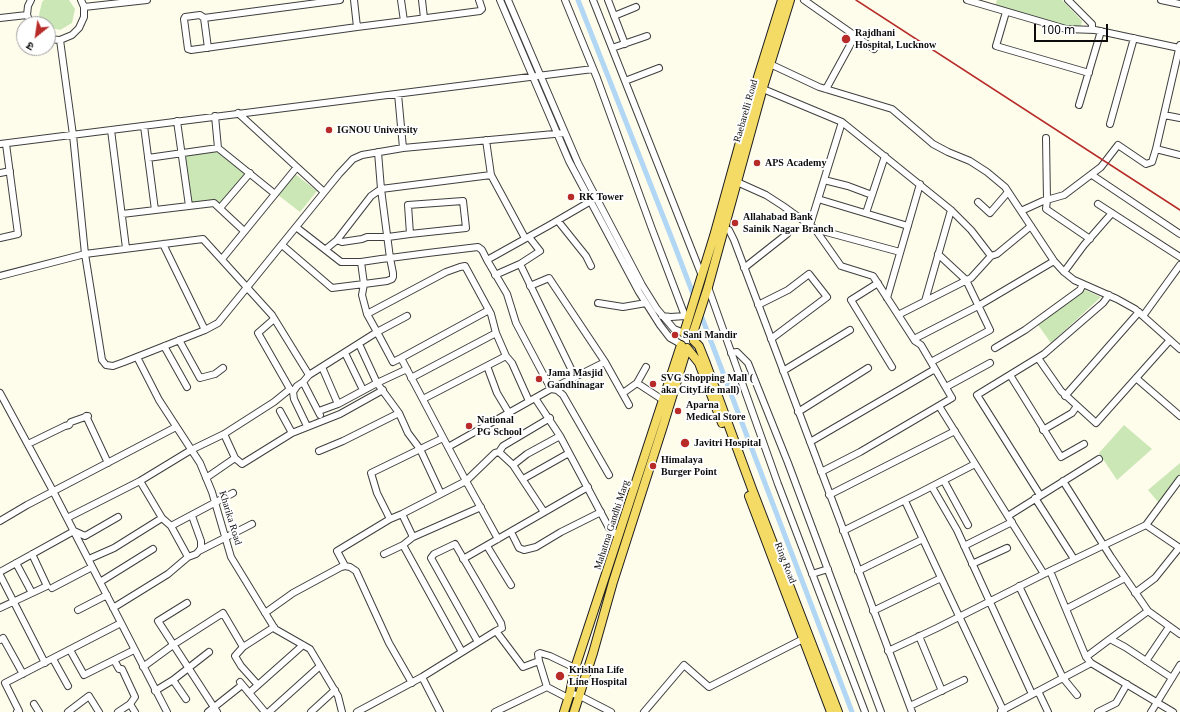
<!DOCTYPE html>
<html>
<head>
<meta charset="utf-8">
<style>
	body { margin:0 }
	#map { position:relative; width:1180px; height:712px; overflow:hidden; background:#fefceb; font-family:Georgia,"Noto Sans Devanagari",serif }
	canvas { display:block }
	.north { position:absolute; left:16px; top:16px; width:40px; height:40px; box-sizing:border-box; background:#fff; border:1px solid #9e9e9e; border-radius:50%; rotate:210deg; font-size:11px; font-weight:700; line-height:16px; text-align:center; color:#0c0c0c }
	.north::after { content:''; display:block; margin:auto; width:14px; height:18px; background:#b72b29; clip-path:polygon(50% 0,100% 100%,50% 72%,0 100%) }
	.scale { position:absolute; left:1034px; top:24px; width:74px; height:18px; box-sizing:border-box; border:2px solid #0c0c0c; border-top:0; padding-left:5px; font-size:12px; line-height:14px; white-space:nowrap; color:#0c0c0c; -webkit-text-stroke:3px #fff; paint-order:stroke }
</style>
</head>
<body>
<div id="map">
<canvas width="1180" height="712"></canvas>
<div class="north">उ</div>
<div class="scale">100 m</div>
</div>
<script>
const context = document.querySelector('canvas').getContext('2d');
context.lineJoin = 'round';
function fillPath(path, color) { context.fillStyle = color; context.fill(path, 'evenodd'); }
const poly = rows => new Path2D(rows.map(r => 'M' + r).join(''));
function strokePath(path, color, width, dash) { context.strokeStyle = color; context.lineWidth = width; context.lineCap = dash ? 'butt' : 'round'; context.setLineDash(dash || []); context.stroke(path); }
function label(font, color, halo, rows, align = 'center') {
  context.font = font + ' Georgia,serif'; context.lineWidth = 4; context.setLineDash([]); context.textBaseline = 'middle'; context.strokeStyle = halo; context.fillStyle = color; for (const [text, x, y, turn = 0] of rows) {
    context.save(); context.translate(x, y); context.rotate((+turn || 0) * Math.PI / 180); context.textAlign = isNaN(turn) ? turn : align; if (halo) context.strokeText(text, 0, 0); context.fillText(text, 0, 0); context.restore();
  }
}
const green = poly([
	[44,0,69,0,75,9,72,23,60,30,48,27,48,24,44,24,39,15,42,2],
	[997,0,1062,0,1082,21,1081,26,1068,26,995,6],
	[217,152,246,175,220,205,190,203,184,155],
	[295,174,317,191,300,212,278,195],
	[1085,290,1101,297,1051,343,1038,325],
	[1124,425,1152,449,1117,480,1099,453],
	[1180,463,1180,474,1159,503,1148,490]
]);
const canal = poly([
	[578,0,674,244,852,712]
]);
const minor = poly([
	[31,0,28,6,27,15,31,24],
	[340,0,204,18,200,15,185,17,184,19,188,49,191,50,357,27,354,0],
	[422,0,424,18],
	[500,0,569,161,639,292,660,325,670,338,679,343],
	[508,0,578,163,642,285,657,309,674,329,684,333],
	[565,0,597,78,652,229,685,316,688,320],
	[593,0,702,276],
	[608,0,625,44],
	[804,0,874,49],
	[967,0,1066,29,1095,30,1179,48],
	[1068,0,1092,24,1092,30],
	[1161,0,1180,4],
	[84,7,147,0],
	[1006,12,996,46,1089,73],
	[614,16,636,7],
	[0,18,27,15],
	[204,18,208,48],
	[404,21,480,11,482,9,479,0],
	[357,27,404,21,401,0],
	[48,39,60,40,72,35,79,28,84,17,84,7,81,0],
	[60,40,73,135,85,254,102,360,106,365,113,366,124,362,205,330,218,323,339,174,353,159,362,155,403,148,565,133],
	[612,48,647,36],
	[770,64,819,87,892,109,933,144,948,152,970,161,987,172,1005,187,1054,261,1064,272,1074,280,1117,299,1135,309,1180,349],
	[625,81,659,68],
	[763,89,842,122,951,210,971,230,991,256,997,254,1031,226],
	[826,89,855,36],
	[398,94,403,148],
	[1079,105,1101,31],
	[238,113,324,192],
	[1164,115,1180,118],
	[215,116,218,148],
	[177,121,189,206],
	[1110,124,1134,38],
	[144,126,155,210],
	[111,130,126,248],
	[1046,138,1047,200,1046,209,1090,239],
	[486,140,491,175],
	[0,144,593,69],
	[1156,149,1180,155],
	[148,158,218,148,275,194],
	[0,173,10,171],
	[1092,175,1180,234],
	[824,180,848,186,872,195],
	[737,182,766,195,783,206,815,229,841,266,873,276,915,341,921,345,952,398,860,452,821,472],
	[818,199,908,226],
	[978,202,990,213,1008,192],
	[1098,204,1180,257],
	[220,208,250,173],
	[1021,211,1043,201,1064,195,1101,167,1118,145,1146,164,1152,162,1156,149,1180,45],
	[866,213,885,156],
	[122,214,214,203,244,231],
	[558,221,586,256,591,266],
	[810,225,842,122],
	[296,227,341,262,361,262],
	[721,227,729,230,734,240,912,712],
	[815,229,900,252],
	[0,238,18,234,6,144],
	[525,238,491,175,381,189,390,258,393,273,393,277,392,279,387,281,364,284,361,262,381,259,390,258,428,253,478,247,482,250,487,260,548,226,591,201],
	[337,240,342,242,362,239,367,237,388,237,410,234,466,228,463,201,408,205,410,234],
	[163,244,205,330],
	[326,249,337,240,371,196,381,189,378,152],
	[222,259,297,167],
	[487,260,507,294,516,323,551,389,557,390,563,395,609,475],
	[520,264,575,377],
	[744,268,787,234],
	[1064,272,1084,245,1112,213],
	[495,275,520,264,540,251,529,237],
	[0,276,85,254,203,239,272,315,309,375,377,332,367,314,362,295,364,284,332,288,282,245],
	[878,283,851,300,892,367],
	[530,286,549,278,605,362,629,405],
	[708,287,778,484,865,712],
	[887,298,920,184],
	[925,301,951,210],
	[598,303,623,307,646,303],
	[758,305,788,290,809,274,827,297,771,339],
	[367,314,446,272,460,267,465,266,491,314,496,333,506,356,512,363,529,401],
	[898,315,971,278,991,256],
	[407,316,377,332,393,362,401,358,466,481,498,539],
	[662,316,671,317,685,316],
	[1143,316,1180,265],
	[914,339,978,306,1054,261],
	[179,340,200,378,215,374,223,368],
	[359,344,377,383,407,369],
	[164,346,187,387],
	[995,348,1025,330,1080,290,1083,284],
	[345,353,363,390],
	[731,353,737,352,748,363,788,463,881,712],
	[137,357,159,400,200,463,212,492,231,557,275,629,310,649,338,696,342,712],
	[401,358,489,310],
	[1038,358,1061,391,1096,423,1170,340],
	[931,362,990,330,966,280,938,254],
	[487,366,497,393,509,413],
	[322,367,338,404],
	[783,371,850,330],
	[1010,375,1061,457,1084,444],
	[411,378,496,333],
	[1136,378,1180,416],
	[303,382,320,415],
	[637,383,646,367],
	[946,387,990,363],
	[0,393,53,491,167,712],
	[623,393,637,383,663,400],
	[1065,396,1139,312],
	[535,398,560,436,609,528,618,536],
	[423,399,506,356],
	[939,406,1044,574],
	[280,411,292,433,340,414,383,390],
	[319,411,338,404,377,383,399,413,408,433,420,449,441,494],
	[798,412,868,368],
	[86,416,108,463],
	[307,426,294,399,293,392,297,386,303,382,309,375],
	[1043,430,1072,413,1077,406],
	[810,442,935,369],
	[28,444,65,426,69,425,71,422,88,416],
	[448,447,551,389,605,362],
	[319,451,343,441,399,413],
	[499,452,513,465,544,512],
	[235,458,242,464,292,433],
	[513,465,527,454,560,436],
	[206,478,235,458,224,434],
	[523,479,569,453],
	[944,481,968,525],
	[1063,481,1111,557,1148,611,1180,634],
	[932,487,957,530,1032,694],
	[829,495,955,431],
	[1040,495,977,395,1044,354,1103,303,1109,295],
	[1035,498,1074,559],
	[905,501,1004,712],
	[402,514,413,537],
	[1008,516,1099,459],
	[67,518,140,481],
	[390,519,377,493,371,473,443,438],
	[0,521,27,505,176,427],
	[1146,525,1180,548],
	[171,526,233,493],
	[843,531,919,493,975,464],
	[511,532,519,548,524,550,536,547,561,532,601,512],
	[403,545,462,652],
	[487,546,511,585],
	[964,546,1012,522],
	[199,551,252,524],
	[384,554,403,545,413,537,481,507],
	[188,557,171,526,162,518,140,481,191,450,224,434,274,402,290,389,258,333,274,319],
	[89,559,114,548,162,518],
	[463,559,588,487],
	[16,563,32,593],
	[972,564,1007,548],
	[345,566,337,551,390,519,402,514,466,481,495,453,499,452,503,446,550,418],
	[858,571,923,539],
	[1050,571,1086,657],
	[0,572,74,531,85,536,118,517],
	[812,574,828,569],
	[0,575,45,663],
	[100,582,153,549],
	[1019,586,1063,678,1077,695],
	[52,588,92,567],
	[1135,593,1155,578,1179,548],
	[187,603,158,621,217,712],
	[0,608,47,586,32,554],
	[113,608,168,574,188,557,196,554,199,551,201,548,201,541,192,516],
	[1066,609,1125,578],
	[78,610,107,595],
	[873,611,941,578],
	[265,613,293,593,341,567,345,566,350,567,356,571,389,643,412,683],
	[919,636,942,691],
	[1110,639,1148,611],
	[0,640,3,638,23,674],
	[478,642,431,558,434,554,455,544,501,623,502,628,496,631,523,667,539,661],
	[70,650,84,675,134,650],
	[888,651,937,628,1050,571,1146,525,1180,479],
	[53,659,68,686],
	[114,660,119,669,122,669,135,697,130,704,135,712],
	[1146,661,1169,627],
	[143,667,173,645,223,613,243,647],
	[422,677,440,712],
	[1172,678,1125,647,1110,639,1086,657,1091,663,1173,712],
	[173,680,186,699],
	[240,682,265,712],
	[258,685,241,666,235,656,243,647,274,627],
	[547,687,568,698],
	[155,691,173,680,209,652],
	[1038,691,1048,712],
	[249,693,303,645],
	[570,693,580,696,611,712],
	[34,704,39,712],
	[910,706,964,680],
	[1001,711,1091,663],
	[17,712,19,711,5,683,121,623],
	[68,712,89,696,99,712],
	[118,712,130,704],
	[208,712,242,685],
	[269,712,320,666],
	[311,712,335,690],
	[357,712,422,677,496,631],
	[495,712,547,687,539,661,538,654,540,653,550,656,575,668],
	[644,712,684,665,709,687,807,637],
	[1098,712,1116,703,1127,684],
	[1151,712,1180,665]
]);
const major = poly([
	[684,333,714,236,758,77,782,0],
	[692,336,708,287,764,84,790,0],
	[694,341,699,346,705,361,752,489,838,712],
	[687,348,699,363,722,423],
	[749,496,831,712],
	[564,712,570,693,575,668,681,345],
	[574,712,593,653,613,582,664,423,687,348]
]);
const rail = poly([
	[856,0,1180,210]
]);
const markers = [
	[846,39,5,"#b72b29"],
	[329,130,4,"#b72b29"],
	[757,163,4,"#b72b29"],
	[571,197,4,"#b72b29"],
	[735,223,4,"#b72b29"],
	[675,335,4,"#b72b29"],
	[539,379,4,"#b72b29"],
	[653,384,4,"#b72b29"],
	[678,411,4,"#b72b29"],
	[469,426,4,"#b72b29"],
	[685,443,5,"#b72b29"],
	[653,466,4,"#b72b29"],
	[560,676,5,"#b72b29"]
];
const poiNames = [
	["Rajdhani",855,33],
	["Hospital, Lucknow",855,45],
	["IGNOU University",337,130],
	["APS Academy",765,163],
	["RK Tower",579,197],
	["Allahabad Bank",743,217],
	["Sainik Nagar Branch",743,229],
	["Sani Mandir",683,335],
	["Jama Masjid",547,373],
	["Gandhinagar",547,385],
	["SVG Shopping Mall (",661,378],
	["aka CityLife mall)",661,390],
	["Aparna",686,405],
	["Medical Store",686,417],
	["National",477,420],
	["PG School",477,432],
	["Javitri Hospital",694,443],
	["Himalaya",661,460],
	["Burger Point",661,472],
	["Krishna Life",569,670],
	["Line Hospital",569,682]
];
const streetNames = [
	["Raebarelli Road",746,111,-74],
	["Kharika Road",230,518,73],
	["Mahatma Gandhi Marg",612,525,-72],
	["Ring Road",785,563,69]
];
fillPath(green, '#cce7b6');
strokePath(canal, '#b1d7f4', 5);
strokePath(minor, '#3f3f3f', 8);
strokePath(major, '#1d1d1d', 10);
strokePath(minor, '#fff', 6);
strokePath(major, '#f4db65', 8);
strokePath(rail, '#b72b29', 1.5);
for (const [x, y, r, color] of markers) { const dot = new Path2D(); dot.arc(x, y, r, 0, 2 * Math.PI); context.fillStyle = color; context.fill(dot); strokePath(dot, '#fff', 1.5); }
label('bold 10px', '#0c0c0c', '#fff', poiNames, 'left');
label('10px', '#0c0c0c', '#fff', streetNames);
</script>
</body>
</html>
